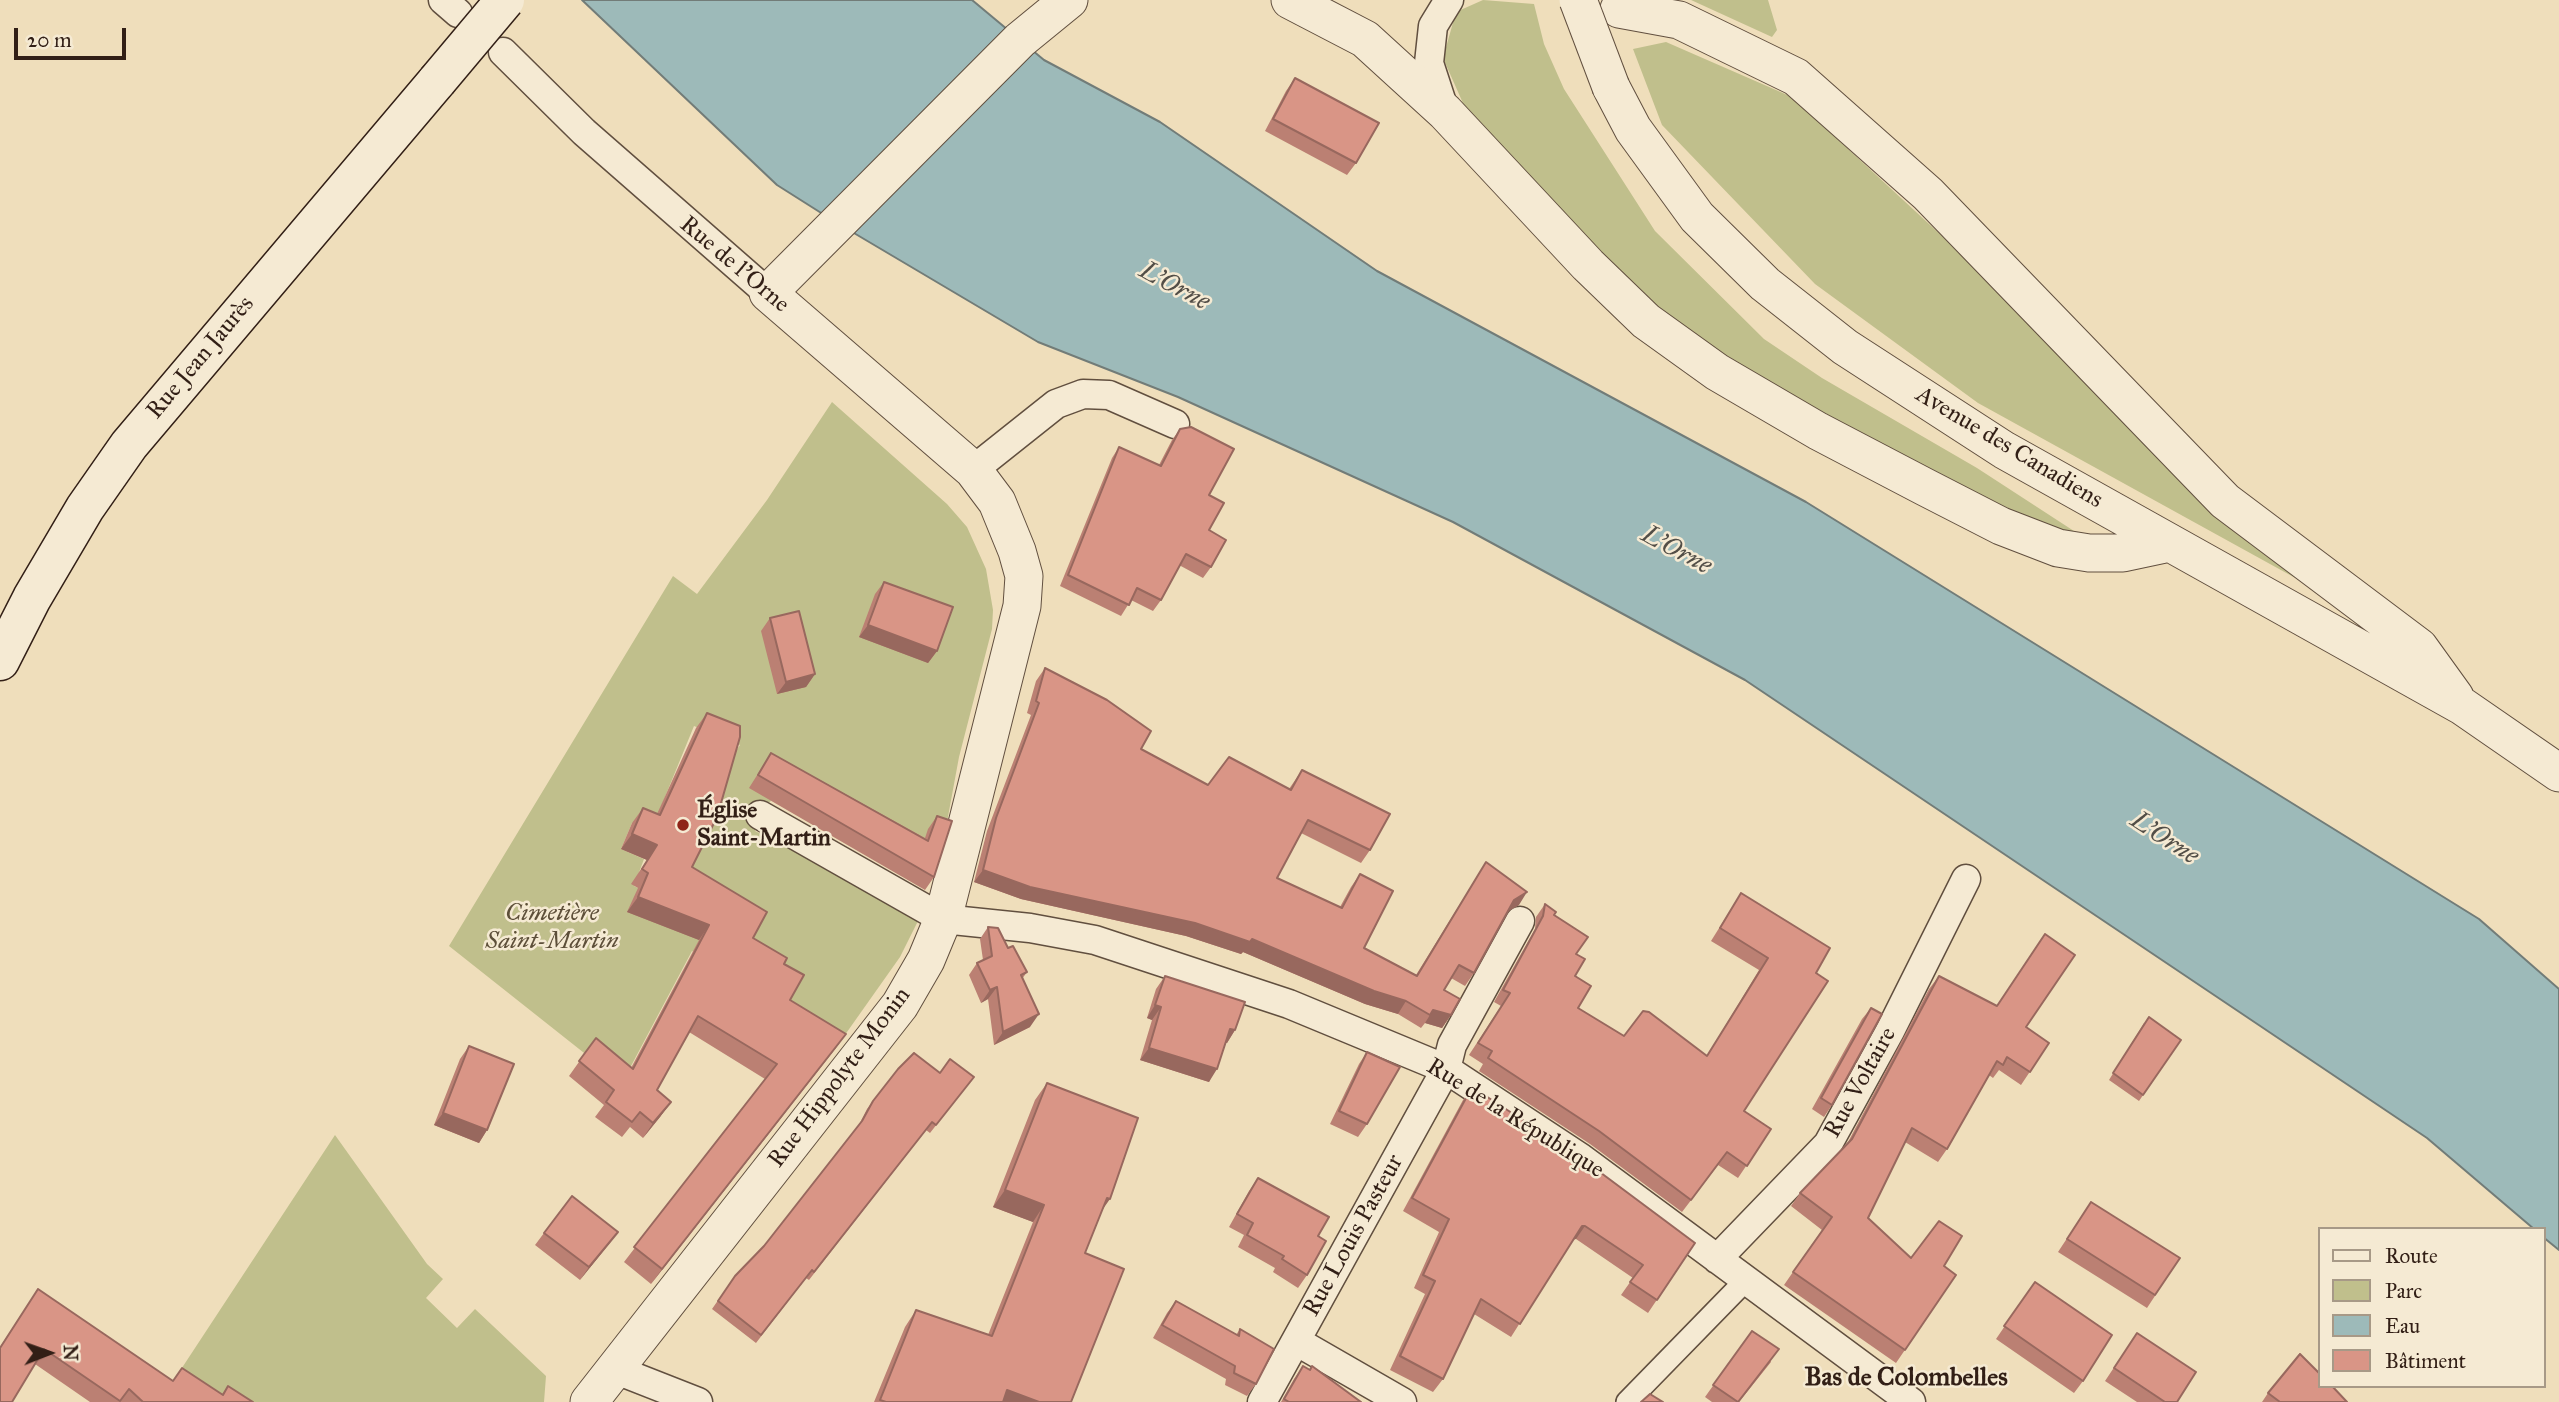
<!DOCTYPE html>
<html>
<head>
<meta charset="utf-8">
<style>
	body { margin:0 }
	#map { position:relative; width:2559px; height:1402px; overflow:hidden; background:#efdebb; font-family:"IM FELL Great Primer",serif }
	canvas { display:block }
	.legend { position:absolute; left:2318px; top:1227px; width:228px; height:161px; box-sizing:border-box; background:#f5ead3; border:2px solid #a79987; margin:0; padding:9px 12px; list-style:none; font-size:21px; color:#321f16 }
	.legend li { display:flex; align-items:center; gap:14px; height:35px }
	.legend b { width:35px; border:2px solid #a79987 }
	.north { position:absolute; left:14px; top:1318px; width:70px; height:70px; -webkit-text-stroke:5px #f5ead3; paint-order:stroke; rotate:89deg; font-size:19px; font-weight:700; line-height:28px; text-align:center; color:#321f16 }
	.north::after { content:''; display:block; margin:auto; width:24px; height:32px; background:#321f16; clip-path:polygon(50% 0,100% 100%,50% 72%,0 100%) }
	.scale { position:absolute; left:14px; top:28px; width:112px; height:32px; box-sizing:border-box; border:4px solid #321f16; border-top:0; padding-left:9px; font-size:21px; line-height:24px; white-space:nowrap; color:#321f16; -webkit-text-stroke:5px #f5ead3; paint-order:stroke }
</style>
</head>
<body>
<div id="map">
<canvas width="2559" height="1402"></canvas>
<ul class="legend">
<li><b style="height:9px;background:#f5ead3"></b>Route</li>
<li><b style="height:19px;background:#c0bf8c"></b>Parc</li>
<li><b style="height:19px;background:#9dbab9"></b>Eau</li>
<li><b style="height:19px;background:#d99586"></b>Bâtiment</li>
</ul>
<div class="north">N</div>
<div class="scale">20 m</div>
</div>
<script>
const context = document.querySelector('canvas').getContext('2d');
context.lineJoin = 'round';
function fillPath(path, color) { context.fillStyle = color; context.fill(path, 'evenodd'); }
const poly = rows => new Path2D(rows.map(r => 'M' + r).join(''));
function strokePath(path, color, width, dash) { context.strokeStyle = color; context.lineWidth = width; context.lineCap = dash ? 'butt' : 'round'; context.setLineDash(dash || []); context.stroke(path); }
function label(font, color, halo, rows, align = 'center') {
  context.font = font + ' "IM FELL Great Primer",serif'; context.lineWidth = 5; context.setLineDash([]); context.textBaseline = 'middle'; context.strokeStyle = halo; context.fillStyle = color; for (const [text, x, y, turn = 0] of rows) {
    context.save(); context.translate(x, y); context.rotate((+turn || 0) * Math.PI / 180); context.textAlign = isNaN(turn) ? turn : align; if (halo) context.strokeText(text, 0, 0); context.fillText(text, 0, 0); context.restore();
  }
}
const green = poly([
	[1483,0,1534,4,1544,44,1564,89,1655,231,1764,339,1822,378,1977,468,2077,533,2049,530,1784,396,1660,313,1466,110,1443,58,1456,12],
	[1691,0,1768,0,1777,30,1772,37],
	[1666,42,1792,97,1942,236,2098,394,2302,573,2299,580,1978,403,1815,284,1662,125,1633,49],
	[832,402,947,504,967,527,986,569,993,610,992,629,959,757,947,822,920,853,776,774,771,801,765,805,755,831,818,861,918,921,900,957,835,1049,774,1012,692,951,622,1083,449,946,673,576,697,594,767,500],
	[694,726,740,745,638,888,634,886,644,859,621,849,632,823,658,814],
	[335,1135,427,1264,443,1279,426,1298,457,1328,475,1309,546,1376,544,1402,220,1402,172,1383]
]);
const water = poly([
	[582,0,972,0,1044,60,1160,122,1377,271,1806,502,2479,919,2559,989,2559,1250,2543,1237,2543,1229,2534,1229,2427,1138,1745,680,1453,522,1178,397,1038,342,837,223,777,185,582,0]
]);
const pedestrian = poly([
	[1627,1402,1746,1280]
]);
const minor = poly([
	[443,0,458,13],
	[503,52,584,132,768,293],
	[1445,112,1429,63,1433,26,1449,0],
	[973,470,1056,404,1083,394,1109,395,1175,424],
	[760,815,943,919,1030,928,1095,940,1289,1004,1446,1069,1581,1158,1911,1402],
	[1717,1259,1828,1144,1890,1031,1966,879],
	[1296,1341,1402,1402],
	[614,1369,698,1402],
	[1262,1402,1446,1069,1452,1045,1520,921]
]);
const tertiary = poly([
	[1290,0,1365,39,1445,112,1588,265,1646,321,1717,372,1818,431,1925,487,2001,526,2058,548,2089,553,2123,553,2170,543],
	[1619,9,1679,20,1796,77,1928,194,2225,501,2419,647,2455,697],
	[1611,87,1633,129,1697,217,1765,284,1845,347,2004,450,2462,706,2559,773],
	[589,1402,900,1005,926,960,943,919,1022,606,1024,576,1017,551,997,502,973,470,768,293,1020,40,1069,0]
]);
const secondary = poly([
	[0,661,32,598,85,508,129,445,437,81]
]);
const tertiaryBridge = poly([
	[1578,0,1611,87]
]);
const secondaryBridge = poly([
	[437,81,505,0]
]);
const wall = poly([
	[1295,78,1356,163,1347,175,1265,131,1286,91],
	[1180,429,1209,495,1209,530,1211,567,1203,578,1179,565,1161,600,1153,611,1131,600,1121,616,1060,586,1112,458,1119,447,1159,465,1172,440],
	[884,582,937,651,928,663,859,637,875,594],
	[770,618,815,674,806,687,777,694,761,631],
	[1045,668,1141,749,1208,785,1289,789,1302,770,1370,850,1361,863,1301,833,1277,878,1340,907,1351,887,1360,874,1364,948,1416,975,1486,862,1519,905,1508,911,1474,973,1465,986,1451,978,1444,990,1451,1015,1442,1028,1425,1023,1421,1028,1398,1014,1365,1004,1243,952,1241,954,1186,936,1021,899,974,882,987,831,1031,715,1027,713,1036,681],
	[707,713,692,867,753,938,784,964,790,1000,846,1034,835,1049,651,1284,624,1262,765,1079,689,1032,657,1090,671,1102,660,1117,643,1138,630,1127,622,1137,595,1117,604,1105,569,1076,596,1038,631,1068,699,940,627,912,638,888,631,884,647,860,621,849,632,823,643,808,657,814,696,728],
	[771,753,925,838,928,829,937,816,934,877,925,890,749,788],
	[1741,893,1816,973,1744,1111,1771,1129,1738,1178,1718,1165,1682,1212,1590,1144,1479,1071,1483,1064,1469,1055,1501,1006,1494,1002,1535,929,1536,917,1545,904,1554,915,1576,954,1575,976,1578,1008,1624,1036,1707,1056,1759,970,1711,941],
	[988,927,1008,948,1027,972,1022,979,1030,1027,994,1045,988,999,981,1003,969,975,977,963,983,960,980,939],
	[1165,976,1235,1030,1227,1043,1226,1043,1209,1082,1140,1060,1152,1020,1147,1018,1156,989],
	[1939,976,2026,1027,2049,1043,2021,1085,1999,1070,1993,1078,1989,1075,1947,1149,1938,1162,1905,1142,1868,1218,1911,1258,1944,1266,1956,1275,1896,1363,1784,1285,1822,1230,1791,1206,1800,1193,1847,1144,1929,989],
	[1871,1008,1832,1105,1824,1117,1812,1109,1862,1019],
	[2144,1023,2181,1040,2139,1101,2109,1080],
	[469,1046,487,1130,479,1143,434,1125,460,1059],
	[1367,1052,1367,1124,1358,1137,1330,1124,1359,1064],
	[940,1073,974,1077,930,1133,926,1130,809,1280,806,1278,756,1343,712,1309,735,1276,764,1246,858,1127,867,1109,873,1101],
	[1047,1083,1101,1212,1085,1253,1071,1402,874,1402,905,1327,916,1310,988,1335,1033,1222,993,1207,1035,1100],
	[1472,1087,1695,1243,1648,1313,1621,1295,1633,1278,1576,1239,1573,1239,1511,1337,1474,1314,1443,1379,1433,1392,1390,1370,1425,1294,1414,1288,1439,1232,1403,1211,1463,1100],
	[1258,1178,1318,1236,1307,1275,1298,1288,1273,1272,1275,1268,1238,1247,1244,1235,1229,1227,1249,1191],
	[2091,1202,2180,1258,2147,1308,2058,1252],
	[618,1232,580,1280,535,1245,544,1233],
	[2035,1282,2083,1381,2074,1393,1996,1339],
	[38,1289,173,1381,222,1394,228,1386,253,1402,90,1402,35,1364,0,1402,0,1347],
	[1176,1301,1236,1335,1240,1329,1256,1384,1247,1396,1225,1385,1226,1379,1153,1338,1167,1313],
	[1752,1331,1771,1362,1739,1402,1712,1402,1705,1397],
	[2137,1333,2177,1402,2137,1402,2105,1381],
	[1303,1366,1361,1402,1281,1402,1294,1379],
	[2268,1393,2347,1402,2262,1402]
]);
const shadedWall = poly([
	[868,625,937,651,928,663,859,637],
	[815,674,806,687,777,694,786,682],
	[632,834,657,845,647,860,621,849],
	[983,870,1195,923,1252,939,1406,1001,1398,1014,1365,1004,1243,952,1241,954,1186,936,1021,899,974,882],
	[1527,892,1519,905,1505,913,1514,900],
	[638,897,709,925,699,940,627,912],
	[997,987,988,999,981,1003,990,990],
	[1155,1005,1161,1007,1152,1020,1147,1018],
	[1433,1010,1451,1015,1442,1028,1425,1023],
	[1039,1014,1030,1027,994,1045,1003,1032],
	[1230,1029,1235,1030,1227,1043,1221,1041],
	[846,1034,835,1049,651,1284,662,1269],
	[1149,1048,1217,1069,1209,1082,1140,1060],
	[671,1102,660,1117,643,1138,653,1123],
	[443,1113,487,1130,479,1143,434,1125],
	[1005,1190,1044,1205,1033,1222,993,1207],
	[1107,1198,1110,1199,1098,1216],
	[1582,1226,1585,1226,1576,1239,1572,1240],
	[618,1232,609,1244,580,1280,589,1267],
	[1007,1390,1039,1402,999,1402]
]);
const building = poly([
	[1295,78,1379,123,1356,163,1273,119,1295,78],
	[1191,427,1234,449,1209,495,1224,503,1209,530,1226,540,1211,567,1186,554,1161,600,1137,588,1129,605,1068,575,1119,447,1161,466,1180,429,1191,427],
	[884,582,953,607,937,651,868,625,884,582],
	[799,611,815,674,786,682,770,618,799,611],
	[1045,668,1107,700,1151,731,1141,749,1208,785,1229,757,1291,790,1302,770,1390,814,1370,850,1308,820,1277,878,1342,908,1360,874,1393,891,1364,948,1417,976,1486,862,1527,892,1514,900,1474,973,1459,965,1444,990,1460,999,1451,1015,1433,1010,1430,1015,1406,1001,1374,991,1252,939,1250,942,1195,923,1030,887,983,870,996,818,1039,703,1036,701,1045,668],
	[707,713,740,726,740,737,717,817,692,867,767,912,753,938,787,958,784,964,804,975,790,1000,846,1034,662,1269,634,1247,777,1064,698,1016,657,1090,671,1102,653,1123,640,1112,632,1122,606,1102,614,1090,579,1061,596,1038,633,1069,709,925,638,897,648,873,642,869,657,845,632,834,643,808,660,815,707,713],
	[771,753,928,841,937,816,952,821,934,877,758,775,771,753],
	[1741,893,1830,948,1816,973,1828,981,1744,1111,1771,1129,1747,1166,1727,1152,1691,1200,1599,1131,1488,1058,1492,1051,1478,1043,1510,993,1503,990,1543,916,1545,904,1556,912,1554,915,1588,937,1576,954,1585,959,1575,976,1591,986,1578,1008,1624,1036,1643,1011,1649,1012,1707,1056,1768,958,1720,928,1741,893],
	[988,927,998,928,1008,948,1013,946,1027,972,1021,975,1039,1014,1003,1032,997,987,990,990,977,963,992,956,988,927],
	[2045,934,2075,955,2026,1027,2049,1043,2030,1072,2007,1057,2003,1065,1997,1061,1947,1149,1912,1128,1868,1218,1911,1258,1939,1221,1962,1236,1944,1266,1956,1275,1905,1350,1793,1272,1832,1217,1800,1193,1852,1139,1939,976,1997,1006,2045,934],
	[1165,976,1245,1002,1235,1030,1230,1029,1217,1069,1149,1048,1161,1007,1155,1005,1165,976],
	[1871,1008,1882,1014,1832,1105,1821,1098,1871,1008],
	[2149,1017,2181,1040,2143,1095,2113,1073,2149,1017],
	[469,1046,514,1064,487,1130,443,1113,469,1046],
	[1367,1052,1400,1067,1367,1124,1339,1111,1367,1052],
	[914,1053,940,1073,950,1059,974,1077,936,1125,932,1122,814,1272,812,1270,761,1335,718,1301,735,1276,764,1246,862,1121,873,1101,898,1069,914,1053],
	[1047,1083,1138,1118,1110,1199,1107,1198,1085,1253,1124,1269,1071,1402,1039,1402,1007,1390,1003,1402,886,1402,880,1400,916,1310,992,1336,1044,1205,1005,1190,1047,1083],
	[1472,1087,1581,1158,1695,1243,1657,1300,1630,1282,1643,1265,1585,1226,1582,1226,1520,1324,1481,1299,1443,1379,1400,1356,1435,1281,1423,1275,1449,1219,1412,1198,1472,1087],
	[1258,1178,1329,1217,1318,1236,1326,1241,1307,1275,1282,1259,1284,1256,1247,1235,1253,1223,1237,1214,1258,1178],
	[572,1196,618,1232,589,1267,544,1233,572,1196],
	[2091,1202,2180,1258,2155,1295,2067,1239,2091,1202],
	[2035,1282,2112,1335,2083,1381,2004,1326,2035,1282],
	[38,1289,173,1381,182,1368,223,1395,228,1386,253,1402,143,1402,129,1389,120,1401,44,1349,12,1402,0,1402,0,1348,38,1289],
	[1176,1301,1239,1336,1240,1329,1274,1349,1256,1384,1234,1373,1235,1366,1162,1325,1176,1301],
	[1752,1331,1779,1349,1738,1402,1713,1385,1752,1331],
	[2137,1333,2196,1372,2177,1402,2165,1402,2114,1368,2137,1333],
	[2300,1354,2319,1373,2319,1386,2332,1386,2347,1402,2280,1402,2268,1393,2300,1354],
	[1303,1366,1310,1370,1312,1366,1361,1402,1289,1402,1284,1399,1303,1366],
	[1650,1394,1663,1402,1641,1402,1650,1394]
]);
const markers = [
	[683,825,7,"#8f2418"]
];
const streetNames = [
	["Rue de l'Orne",734,265,40],
	["Rue Jean Jaurès",201,358,-50],
	["Avenue des Canadiens",2009,448,31],
	["Rue Hippolyte Monin",840,1078,-53],
	["Rue Voltaire",1861,1083,-61],
	["Rue de la République",1515,1119,32],
	["Rue Louis Pasteur",1354,1236,-61]
];
const poiNames = [
	["Église",697,811],
	["Saint-Martin",697,839]
];
const parkNames = [
	["Cimetière",552,914],
	["Saint-Martin",552,942]
];
const waterNames = [
	["L'Orne",1174,287,28],
	["L'Orne",1676,551,28],
	["L'Orne",2164,839,33]
];
const neighbourhoodNames = [
	["Bas de Colombelles",1906,1379]
];
fillPath(green, '#c0bf8c');
fillPath(water, '#9dbab9');
strokePath(water, '#727c78', 2);
strokePath(pedestrian, '#614f3f', 24);
strokePath(minor, '#614f3f', 31);
strokePath(tertiary, '#614f3f', 39);
strokePath(secondary, '#321f16', 41);
strokePath(pedestrian, '#f5ead3', 21);
strokePath(minor, '#f5ead3', 28);
strokePath(tertiary, '#f5ead3', 37);
strokePath(secondary, '#f5ead3', 38);
strokePath(tertiaryBridge, '#614f3f', 39, []);
strokePath(secondaryBridge, '#321f16', 41, []);
strokePath(tertiaryBridge, '#f5ead3', 37);
strokePath(secondaryBridge, '#f5ead3', 38);
fillPath(wall, '#bb8073');
fillPath(shadedWall, '#98685e');
fillPath(building, '#d99586');
strokePath(building, '#98685e', 2);
for (const [x, y, r, color] of markers) { const dot = new Path2D(); dot.arc(x, y, r, 0, 2 * Math.PI); context.fillStyle = color; context.fill(dot); strokePath(dot, '#f5ead3', 2.5); }
label('24px', '#321f16', '#f5ead3', streetNames);
label('bold 24px', '#321f16', '#f5ead3', poiNames, 'left');
label('italic 24px', '#5d4f39', '#f5ead3', parkNames);
label('italic 26px', '#524e47', '#f5ead3', waterNames);
label('bold 26px', '#321f16', '#f5ead3', neighbourhoodNames);
</script>
</body>
</html>
